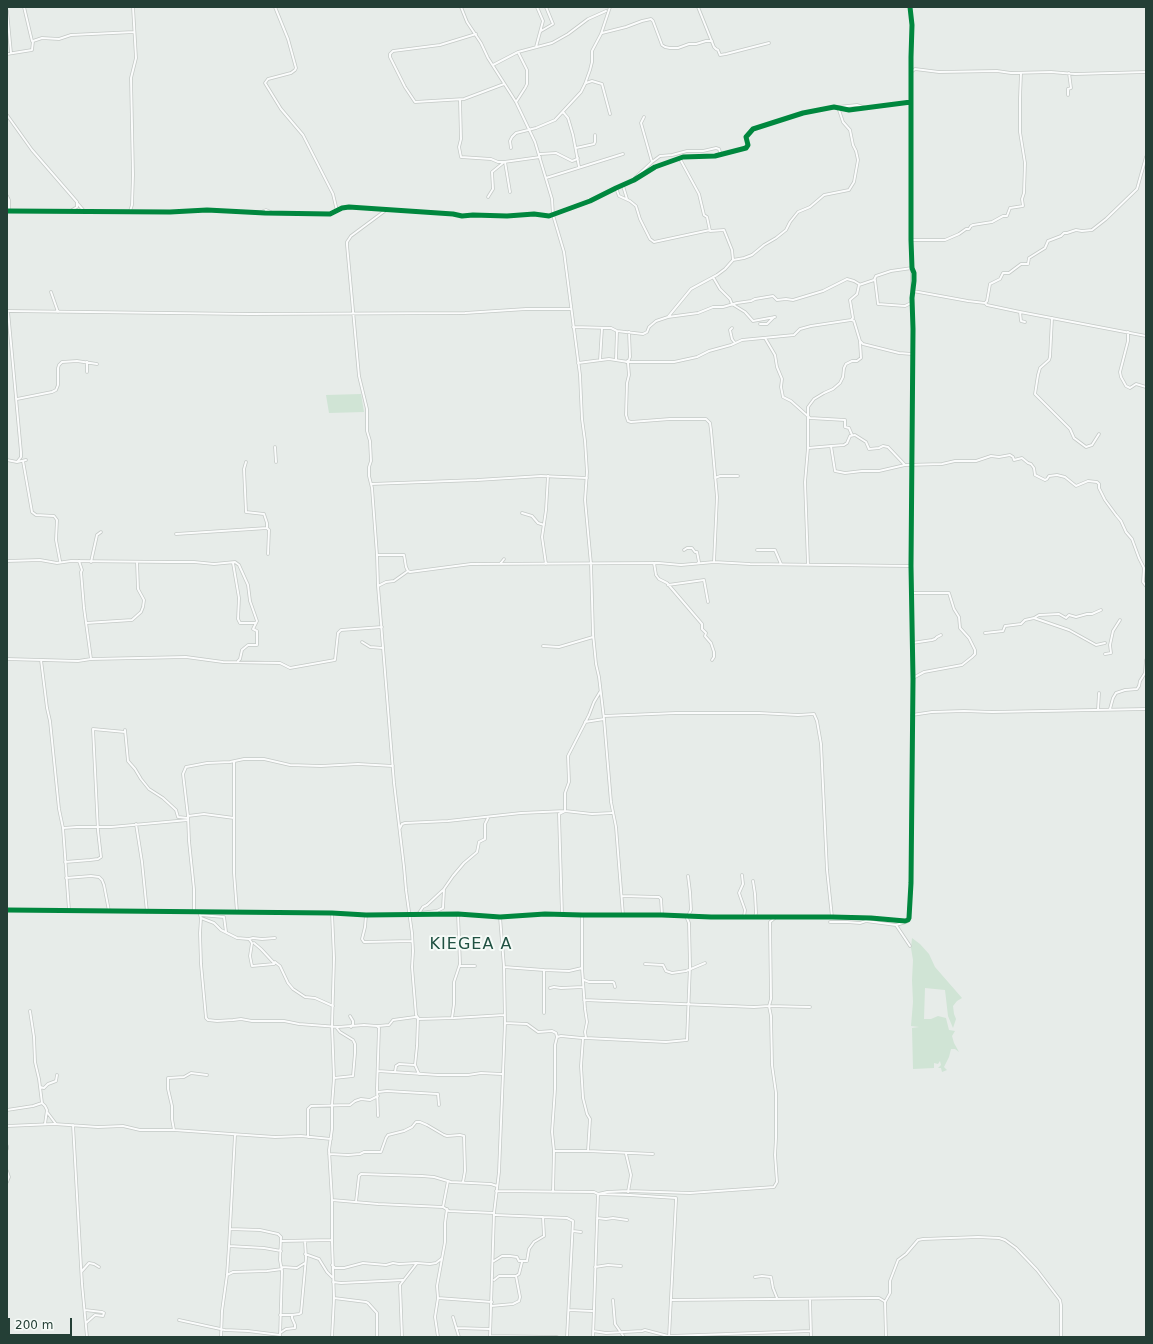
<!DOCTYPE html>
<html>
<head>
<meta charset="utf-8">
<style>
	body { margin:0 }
	#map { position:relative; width:1153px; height:1344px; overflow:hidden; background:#e7ece9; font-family:"DejaVu Sans",sans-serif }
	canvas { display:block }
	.frame { position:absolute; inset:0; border:8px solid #243f36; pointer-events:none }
	.scale { position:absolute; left:8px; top:1318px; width:64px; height:18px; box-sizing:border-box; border:2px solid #243f36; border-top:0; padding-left:5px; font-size:12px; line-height:14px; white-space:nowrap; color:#243f36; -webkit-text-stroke:3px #f5faf7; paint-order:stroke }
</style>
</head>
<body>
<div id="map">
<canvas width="1153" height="1344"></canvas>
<div class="frame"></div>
<div class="scale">200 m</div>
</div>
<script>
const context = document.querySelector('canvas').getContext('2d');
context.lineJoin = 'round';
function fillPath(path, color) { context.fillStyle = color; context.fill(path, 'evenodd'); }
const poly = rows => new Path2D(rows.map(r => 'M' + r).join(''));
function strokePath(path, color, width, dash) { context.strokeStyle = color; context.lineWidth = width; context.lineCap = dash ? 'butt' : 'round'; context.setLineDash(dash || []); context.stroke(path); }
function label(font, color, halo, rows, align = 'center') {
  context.font = font + ' "DejaVu Sans",sans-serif'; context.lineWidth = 4; context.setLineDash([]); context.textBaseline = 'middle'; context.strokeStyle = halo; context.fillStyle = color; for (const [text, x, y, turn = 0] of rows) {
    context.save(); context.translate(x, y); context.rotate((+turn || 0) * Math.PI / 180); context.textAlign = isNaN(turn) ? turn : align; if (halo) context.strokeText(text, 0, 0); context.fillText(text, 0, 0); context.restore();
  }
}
const green = poly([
	[361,394,364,412,329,413,326,395],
	[912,938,920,944,929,954,935,967,962,998,957,1001,953,1006,954,1014,956,1019,953,1028,948,1016,945,990,925,988,924,1019,931,1019,938,1016,946,1018,949,1030,955,1031,952,1036,954,1043,959,1052,955,1049,951,1049,949,1057,944,1067,947,1070,942,1072,941,1068,938,1068,941,1065,940,1061,938,1064,934,1063,934,1068,913,1069,912,1028,919,1027,911,1026,913,1002,912,980,913,960,911,948]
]);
const minor = poly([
	[24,7,32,41],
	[275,7,288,39,296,68,295,70,291,73,268,79,265,83,281,109,303,135,333,194,337,211],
	[461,7,467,22,481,43,488,58,516,102,535,142,552,199,553,215,564,252,580,375,582,419,585,441,587,472,585,500,591,564,593,634,596,664,599,677,604,719,611,802,616,827,623,915],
	[698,7,714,47,716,49,718,50,720,55,726,54,769,43],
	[7,11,11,53],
	[541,31,553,24,546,7],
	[602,33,626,27,642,21,651,19,653,21,662,45,665,47,670,48,678,48,689,44,696,44,706,41,712,41],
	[476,34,440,45,393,51,390,54,390,57,405,87,415,102,464,99,504,84],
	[536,47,543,21,537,7],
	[7,54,32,50,33,41,42,38,59,39,71,35,134,32],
	[493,65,518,52,552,43,568,34,588,19,606,11],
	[911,72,915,69,939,72,997,71,1011,73,1051,72,1075,74,1146,72],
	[586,83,592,81,602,84,610,114],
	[1068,95,1068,89,1071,88,1069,73],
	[460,100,461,139,459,147,461,157,491,159,498,162,504,162,540,157],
	[516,102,525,88,527,84,527,70,518,52],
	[563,112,568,118,573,135,579,167],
	[7,115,32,150,77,202,77,207,72,210],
	[644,117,641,123,652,162],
	[511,148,510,141,512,137,516,133,536,128,555,120,581,92,585,84,590,70,592,62,592,51,601,34,610,7],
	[576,148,594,144,595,142,595,135],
	[540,154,556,153,572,161,575,160,578,158],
	[505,162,510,192],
	[546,178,623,154],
	[634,181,636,177,652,162,660,156,672,155,687,151,703,151,716,148,719,149,721,155],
	[623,186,627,199],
	[616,188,619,196,630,201,636,206,640,219,650,239,654,242,710,230],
	[7,196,9,200,9,210],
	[488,197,493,189,492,172,503,163],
	[78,204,84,211],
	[386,210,351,236,347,242,347,245,359,376,367,409,367,431,370,441,371,461,369,467,369,476,372,488,377,555,378,586,394,783,404,867,406,890,412,933,413,951,412,967,416,1015,419,1019,454,1018,504,1015],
	[7,211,170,212,207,210,265,213,330,214,342,208,349,207,453,214,462,216,473,215,507,216,534,214,549,216,590,201,616,188,634,180,655,167,683,157,715,156,746,148,748,145,746,137,753,129,803,113,834,107,849,110,911,102],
	[130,211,132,205,133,175,131,78,136,58,133,7],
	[261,212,266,210,273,213],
	[911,240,945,240,959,234,966,229,969,229,971,226,973,225,992,222,1003,216,1007,216,1010,208,1023,206,1022,199,1024,193,1025,163,1020,132,1020,98,1021,73],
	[733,260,744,258,752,255,764,245,776,238,786,230,790,222,798,212,810,207,824,195,849,190,854,182,858,160,856,151,853,145,850,130,843,122,838,107,857,105,866,108],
	[912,270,912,291],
	[713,277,720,289,730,299,732,304,745,312,753,321,775,317],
	[875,280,878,304,905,306,911,303],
	[913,291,968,301,985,303,987,305,1020,312,1146,336],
	[51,292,58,312],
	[985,303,987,301,990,284,1000,279,1003,273,1009,273,1021,264,1028,264,1029,258,1045,248,1048,241,1061,236,1064,233,1067,233,1076,230,1082,231,1092,230,1106,219,1137,189,1146,157],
	[7,311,250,314,465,313,526,309,571,309],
	[8,311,21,452,21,457,17,462],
	[1020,312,1021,321,1025,322],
	[668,317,691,289,717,275,725,269,733,260,732,250,724,230,710,231,707,217,704,215,699,194,680,159],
	[1052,318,1050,357,1049,360,1040,368,1038,375,1035,394,1070,429,1074,438,1086,447,1092,445,1099,434],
	[852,320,854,321,860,341,863,344,899,353,912,354],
	[760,324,767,324,774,317],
	[573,327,611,328,617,331,643,334,647,332,649,327,656,321,668,317,698,313,713,307,723,307,737,303,751,301,755,299,773,296,777,300,786,299,793,300,823,291,847,279,854,281,859,284],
	[732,328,730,330,732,339,735,343],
	[1128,332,1128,341,1120,372,1121,377,1126,386,1130,388,1136,384,1146,387],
	[765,338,775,355,777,367,782,379,781,387,783,397,791,401,810,418,845,420,845,427,849,428,852,435],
	[616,359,617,331],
	[600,360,602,328],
	[626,362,629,360,630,357,629,332],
	[578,363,609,359,628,362,674,362,697,357,709,351,731,345,742,340,794,335,800,329,811,326,851,320,853,318,850,300,857,294,859,285,874,280,876,276,891,271,912,268],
	[628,363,629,375,627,383,626,415,628,421,631,422,670,419,706,419,710,423,711,430,717,497,714,562],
	[87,372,87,362],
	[17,399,52,392,56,390,58,385,58,368,59,365,62,362,77,361,97,364],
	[831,446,844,445,847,443,850,436,855,435,866,442,869,449,879,448,883,446,888,447,905,465],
	[275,447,276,462],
	[808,448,831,446,835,471,845,473,862,471,879,471,905,465,942,464,955,461,976,461,991,456,999,457,1010,455,1013,457,1014,460,1022,458,1028,463,1031,464,1034,468,1035,475,1045,480,1047,479,1049,476,1057,475,1065,477,1076,486,1088,481,1097,482,1099,484,1099,488,1105,500,1116,515,1121,521,1126,532,1132,539,1139,558,1144,568,1143,582,1146,586],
	[7,460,17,462,26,460],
	[23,461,32,512,36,515,54,516,57,520,56,540,60,561],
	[246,462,244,469,246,512,264,514,267,523,267,527],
	[715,478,720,476,738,476],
	[371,484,477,480,541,476,587,478],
	[522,513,532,516,538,523,544,525],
	[176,534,267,528,269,530,268,554],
	[684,550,687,548,692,548,695,552,697,552,699,562,698,563],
	[757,550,775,550,781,564],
	[377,555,404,555,406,567,408,571,410,572,471,564,659,563,681,565,714,562,750,564,911,566],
	[7,561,40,560,57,563,71,561,170,562,194,562,214,564,235,562,239,565,248,585,250,601,257,621,253,629,257,631,257,645,248,645,242,650,240,659,238,661],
	[79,561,82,570,81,572,84,608,91,659],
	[91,562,97,535,101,532],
	[233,563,239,598,238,619,240,623,256,623],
	[654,563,656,575,659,579,667,583,702,624,702,629,706,633,705,636,711,643,714,652,714,657,712,660],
	[500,564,504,559],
	[546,564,542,537,546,510,548,476],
	[808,564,805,482,808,448,808,407,814,399,824,393,833,389,840,383,843,377,844,368,846,364,852,361,857,361,861,358,860,342],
	[668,585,704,580,708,602],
	[378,586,386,582,394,581,408,571],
	[911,593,949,593,954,609,959,617,960,628,969,638,975,650,975,654,972,657,962,665,924,672,913,678],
	[1034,618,1039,615,1059,614,1066,618,1069,615,1076,617,1087,614,1092,614,1101,610],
	[86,623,132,620,141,612,143,607,144,600,138,589,137,562],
	[985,633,1003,631,1005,626,1021,624,1025,620,1034,618,1069,630,1096,645,1105,643],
	[362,642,370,647,383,648],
	[912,643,932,640,935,639,937,637,941,635],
	[543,646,559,647,593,637],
	[1105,654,1111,653,1110,645,1113,631,1120,620],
	[7,659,78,661,91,659,186,657,223,662,280,663,290,668,335,660,338,633,341,630,382,627],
	[41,660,47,708,50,721,59,809,63,828,69,910],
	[1110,709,1113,698,1116,693,1125,690,1137,689,1139,686,1140,681,1145,673,1146,660],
	[1098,710,1099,693],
	[912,715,932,712,964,711,992,712,1146,709],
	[604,716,676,713,759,713,798,715,814,714,817,721,821,744,827,870,832,917],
	[585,722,604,719],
	[125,730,128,761,135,769,141,779,149,789,163,798,176,810,178,817,188,818],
	[234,762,234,873,237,912],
	[188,816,204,814,234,818],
	[136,824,142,862,147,912],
	[63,828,77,827,111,827,188,820],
	[400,828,402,824,405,823,448,821,521,813,565,811,592,814,612,813],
	[65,862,90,860,98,859,101,857,98,831,93,729,125,732],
	[742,875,743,884,739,893,745,910,744,917],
	[688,876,690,892,691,910,688,916],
	[66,878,91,876,99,877,102,880,104,885,109,911],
	[753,881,755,894,756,913,755,917],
	[622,896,659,897,661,899,662,915],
	[7,910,332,913,366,915,458,914,500,917,545,914,582,915,662,915,711,917,832,917,871,918,905,921,908,920,909,918,911,883,913,679,911,566,913,329,912,298,914,281,914,273,912,268,911,240,911,57,912,25,910,7],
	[194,912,194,889,189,841,188,816,183,774,186,767,207,763,230,762,244,759,264,759,290,765,321,766,358,764,393,766],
	[199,912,201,918,200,933,201,964,206,1018,208,1020,217,1021,233,1020,241,1019,252,1021,284,1021,299,1024,338,1027,364,1025,377,1026,379,1028,377,1088,378,1116],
	[419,913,423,907,427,905,443,890],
	[200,915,224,917,226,932],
	[366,915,365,927,362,939,364,942,412,941],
	[416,915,419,913,437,911,443,908,444,889,453,876,464,863,477,852,479,842,485,839,485,824,488,818],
	[562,915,559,814,565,811,565,793,569,782,568,756,589,715,594,702,600,692],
	[582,915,582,968,585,1009,587,1022,585,1032,586,1038,583,1038,581,1066,583,1098,587,1114,590,1119,588,1151],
	[776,917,770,922,771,999,769,1006,810,1007],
	[201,918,214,923,221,930,237,938,249,939,252,943,250,956,252,966,274,964,275,962,280,966,288,983,293,989,305,997,315,998,333,1006],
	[830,922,847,922,860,923,866,921,896,925,906,922],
	[896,925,910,946],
	[249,939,253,938,262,939,275,938],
	[254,943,261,949,274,963],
	[645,964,663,965,666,971,672,973,686,971,705,963],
	[460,966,475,966],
	[504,967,544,970,544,1013],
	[544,970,569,971,582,968],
	[584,980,589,982,613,982,614,983,615,987],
	[550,988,554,987,561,988,583,987],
	[584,1000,754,1007,769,1006,771,1016,772,1065,776,1093,776,1138,775,1155,777,1182,774,1187,690,1193,628,1191,607,1192,598,1194,593,1337],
	[30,1011,34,1037,35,1062,39,1079,42,1103],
	[350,1016,353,1021,353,1024,351,1027],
	[418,1018,417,1046,415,1065,419,1074],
	[452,1018,454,1004,454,982,460,964,458,914],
	[505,1023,527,1024,538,1032,552,1031,556,1033,557,1037],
	[378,1026,389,1025,393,1020,415,1017,418,1018],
	[586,1038,666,1042,687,1040,690,966,689,923,686,916],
	[378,1071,438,1075,468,1075,481,1073,502,1074],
	[395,1072,396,1066,399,1064,415,1065],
	[334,1078,353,1076,355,1053,355,1044,353,1040,340,1032,336,1027],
	[40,1087,44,1088,48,1084,56,1081,57,1075],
	[378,1092,387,1091,438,1094,439,1105],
	[7,1110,33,1106,42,1103,45,1106,47,1110,45,1124],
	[47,1112,56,1124],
	[73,1125,82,1284,87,1337],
	[7,1126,54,1124,98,1127,123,1126,140,1130,174,1130,275,1137,301,1136,331,1139],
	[174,1130,172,1119,172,1106,168,1089,168,1078,184,1077,191,1073,207,1075],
	[308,1137,308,1109,311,1106,350,1105,355,1101,361,1099,370,1100,378,1096],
	[7,1146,7,1149],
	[554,1151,588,1151,653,1154],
	[329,1154,348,1155,360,1154,364,1152,381,1152,386,1138,388,1135,404,1131,412,1127,416,1122,420,1122,427,1125,444,1135,447,1136,460,1135,464,1136,465,1171,463,1182],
	[626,1154,631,1175,628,1192],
	[7,1171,9,1177,7,1182],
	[496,1191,594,1192,598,1194,630,1195,676,1198,676,1200,669,1337],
	[553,1192,554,1151,552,1132,555,1089,555,1045,557,1037,561,1036,582,1038],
	[332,1200,378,1204,443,1207,448,1181],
	[356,1202,359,1176,361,1174,422,1176,434,1177,451,1182,491,1184,497,1186],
	[443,1207,449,1211,494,1213],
	[495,1215,567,1218,573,1221,567,1337],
	[597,1218,606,1219,613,1218,627,1220],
	[230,1229,260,1230,278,1234,281,1237,280,1260,282,1271,280,1337],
	[573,1231,581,1232],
	[282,1241,332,1240],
	[229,1246,264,1248,281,1251],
	[305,1254,319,1259,327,1272,332,1277],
	[494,1261,502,1256,510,1256,517,1257,519,1261,527,1261,529,1249,534,1242,544,1236,543,1217],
	[332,1265,335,1268,344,1268,363,1263,386,1265,393,1263,399,1264,417,1263,430,1264,436,1263,441,1259],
	[282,1267,297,1268,305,1263],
	[595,1267,608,1265,621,1266],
	[82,1271,89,1263,94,1264,99,1267],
	[227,1275,233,1272,267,1271,282,1269],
	[755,1277,762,1276,771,1277,773,1288,777,1298],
	[494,1280,499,1276,516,1276,519,1274,522,1262],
	[333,1282,341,1283,403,1280],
	[334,1298,366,1302,368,1303,377,1313,377,1337],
	[438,1298,492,1302],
	[810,1299,811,1337],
	[613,1300,615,1324,624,1337],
	[671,1300,872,1298,879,1298,884,1301],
	[491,1306,513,1304,519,1301,520,1297,516,1276],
	[85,1310,102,1312,104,1313,103,1316,95,1315,86,1323],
	[569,1310,592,1311],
	[280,1315,292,1315,299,1314,301,1313,306,1258,305,1241],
	[453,1317,459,1337],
	[179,1320,225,1330,248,1331,280,1335],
	[456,1328,490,1329],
	[593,1331,606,1333,642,1331,645,1330,668,1336],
	[280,1333,286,1329,295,1328,295,1325,292,1318,292,1315],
	[490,1336,557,1337],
	[670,1336,811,1331],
	[221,1337,222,1311,227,1275,229,1246,235,1135],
	[332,1337,334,1298,332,1242,332,1200,329,1150,332,1129,332,1105,334,1078,332,1026,334,958,332,913],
	[402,1337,400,1285,417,1263],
	[438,1337,435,1317,438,1298,437,1286,445,1242,445,1223,447,1209],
	[490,1337,494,1213,499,1172,505,1023,504,967,500,917],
	[886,1337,885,1302,890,1293,890,1281,898,1260,906,1254,918,1240,923,1239,978,1237,999,1238,1005,1240,1016,1248,1037,1270,1060,1300,1061,1305,1061,1337]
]);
const cycleway = poly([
	[7,211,170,212,207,210,265,213,330,214,342,208,349,207,453,214,462,216,473,215,507,216,534,214,549,216,590,201,616,188,634,180,655,167,683,157,715,156,746,148,748,145,746,137,753,129,803,113,834,107,849,110,911,102],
	[7,910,332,913,366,915,458,914,500,917,545,914,582,915,662,915,711,917,832,917,871,918,905,921,908,920,909,918,911,883,913,679,911,566,913,329,912,298,914,281,914,273,912,268,911,240,911,57,912,25,910,7]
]);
const quarterNames = [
	["KIEGEA A",471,945]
];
fillPath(green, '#d0e4d5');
strokePath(minor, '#c4c9c6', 3.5);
strokePath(minor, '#fbfcfc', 2);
strokePath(cycleway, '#00873e', 5);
context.letterSpacing = '1px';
label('16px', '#205142', '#f5faf7', quarterNames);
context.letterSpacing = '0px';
</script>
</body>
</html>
